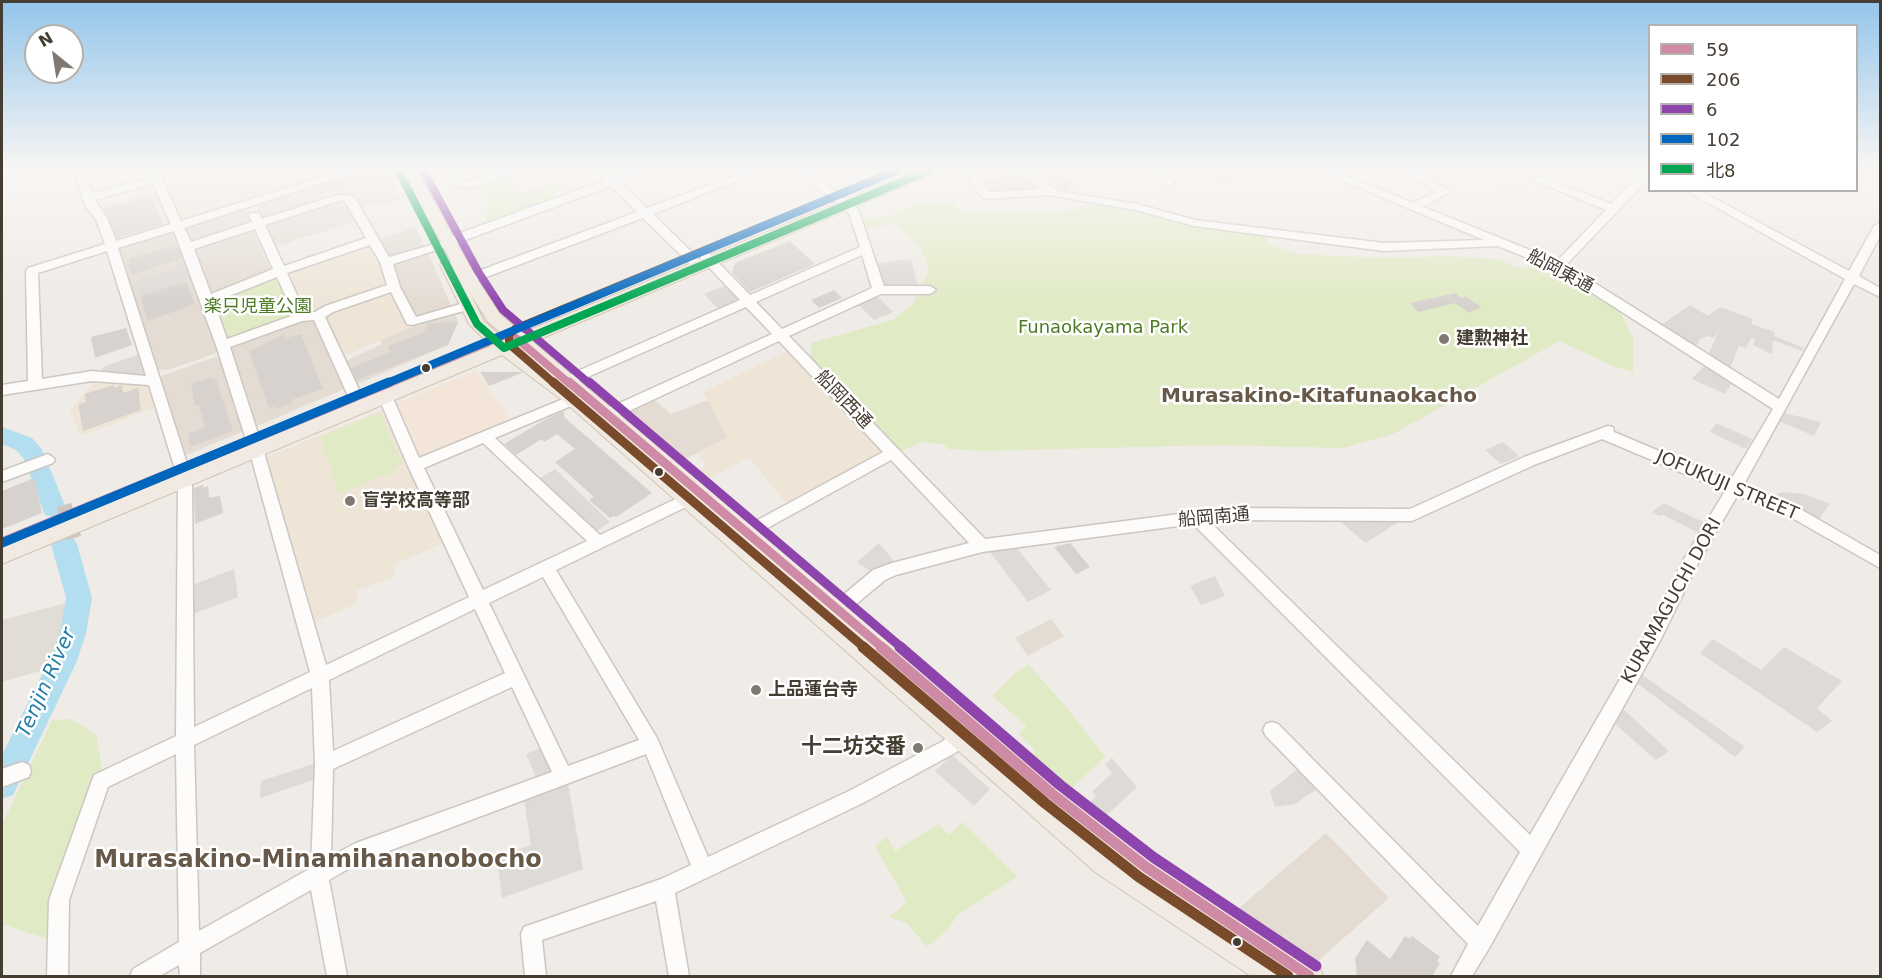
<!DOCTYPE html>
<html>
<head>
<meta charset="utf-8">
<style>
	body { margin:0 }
	#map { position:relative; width:1882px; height:978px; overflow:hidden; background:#efebe6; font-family:"DejaVu Sans","Noto Sans JP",sans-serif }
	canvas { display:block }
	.frame { position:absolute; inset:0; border:3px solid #453c32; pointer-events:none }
	.legend { position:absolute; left:1648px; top:24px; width:210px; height:168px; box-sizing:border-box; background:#fff; border:2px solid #b5b1ad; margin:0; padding:8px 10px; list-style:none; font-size:18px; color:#453c32 }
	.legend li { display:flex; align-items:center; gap:12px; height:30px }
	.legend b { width:30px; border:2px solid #b5b1ad }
	.north { position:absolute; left:24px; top:24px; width:60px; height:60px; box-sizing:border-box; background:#fff; border:2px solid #b5b1ad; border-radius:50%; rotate:330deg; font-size:16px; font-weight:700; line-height:24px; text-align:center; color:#453c32 }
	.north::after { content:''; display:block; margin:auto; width:21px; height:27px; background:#807971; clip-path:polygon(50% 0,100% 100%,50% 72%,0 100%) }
</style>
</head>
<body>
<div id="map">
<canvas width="1882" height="978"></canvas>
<div class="frame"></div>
<ul class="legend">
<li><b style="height:8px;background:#cf8aa5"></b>59</li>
<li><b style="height:8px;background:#7a4b2a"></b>206</li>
<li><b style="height:8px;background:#8e44ad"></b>6</li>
<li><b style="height:8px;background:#0065bd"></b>102</li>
<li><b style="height:8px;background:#00a651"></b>北8</li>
</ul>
<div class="north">N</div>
</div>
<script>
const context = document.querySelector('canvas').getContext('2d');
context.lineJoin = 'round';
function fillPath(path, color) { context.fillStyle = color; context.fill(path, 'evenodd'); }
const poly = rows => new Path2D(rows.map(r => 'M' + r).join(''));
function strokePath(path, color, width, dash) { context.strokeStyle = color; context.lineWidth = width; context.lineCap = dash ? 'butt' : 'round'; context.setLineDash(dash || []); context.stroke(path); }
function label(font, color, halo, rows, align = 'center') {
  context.font = font + ' "DejaVu Sans","Noto Sans JP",sans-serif'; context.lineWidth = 5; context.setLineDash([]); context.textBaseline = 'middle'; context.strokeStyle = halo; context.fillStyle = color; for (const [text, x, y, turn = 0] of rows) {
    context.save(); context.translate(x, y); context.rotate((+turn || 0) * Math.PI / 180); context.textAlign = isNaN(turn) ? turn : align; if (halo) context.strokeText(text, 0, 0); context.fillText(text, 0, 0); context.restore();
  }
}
const residential = poly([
	[364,170,385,170,401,199,359,209,351,196,343,195,263,221,255,204],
	[339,200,347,200,357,221,273,247,264,227,270,222],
	[248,207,255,224,190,242,184,228,188,225],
	[415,227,425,247,389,259,377,240],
	[253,229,272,273,212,295,193,248],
	[169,231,175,232,219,349,214,354,168,370,158,369,118,250],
	[427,250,452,308,418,318,414,317,391,265,404,257],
	[454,312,458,322,448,345,353,386,345,363,348,360,382,344,380,340,411,327,414,323],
	[300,321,315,322,344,389,255,427,230,351,238,343],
	[215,357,221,358,244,431,184,456,161,376],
	[651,397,671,414,708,400,728,438,683,460,623,410],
	[1051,619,1064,636,1028,656,1015,638],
	[1326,833,1389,898,1318,961,1238,909]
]);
const commercial = poly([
	[476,371,511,421,425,458,417,457,392,405]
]);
const industrial = poly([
	[70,602,64,632,47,669,2,682,2,620]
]);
const education = poly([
	[155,170,349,170,178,223],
	[1414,170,1549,170,1509,195,1474,175,1445,190],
	[157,190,172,223,169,227,114,242,97,206],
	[368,244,373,246,389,281,383,288,314,313,303,313,285,276,292,268],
	[394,290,411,327,347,355,339,355,323,318,329,312],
	[788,351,882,451,880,454,787,504,749,458,706,480,698,472,706,466,697,452,728,437,703,392],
	[96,380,147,383,151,386,157,407,80,436,70,410],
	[382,410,444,543,393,565,396,576,356,591,358,603,310,624,264,458]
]);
const green = poly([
	[548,170,560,170,564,192,557,192,554,196,542,203,488,223,485,219,489,216,485,211,492,208,479,188,482,185,506,177,519,194,556,182],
	[953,203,961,212,1079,210,1082,203,1127,208,1195,226,1267,236,1269,245,1301,254,1385,258,1447,256,1497,259,1523,269,1534,262,1559,272,1611,304,1621,314,1633,338,1633,372,1613,366,1559,341,1393,434,1343,448,1218,445,983,451,949,449,942,444,922,442,901,451,811,361,811,343,893,320,913,304,929,270,920,246,896,223,863,229,860,219,893,215,910,205],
	[274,278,277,278,295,316,237,338,226,338,214,303,222,296],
	[375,415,380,415,403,464,394,468,395,471,339,494,320,437],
	[1028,664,1067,708,1105,757,1071,789,1032,756,1036,751,1019,734,1026,726,993,696,1012,676],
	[71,719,96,735,103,774,50,908,47,939,2,924,2,825,52,720],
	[963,822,1017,877,957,915,949,928,927,947,907,923,889,917,907,902,875,846,887,837,895,851,939,824,949,835]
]);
const parking = poly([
	[1020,172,1042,189,996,193,989,190,980,182],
	[911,259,918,288,888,288,881,284,876,264],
	[186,263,192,278,141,295,136,280],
	[726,285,740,298,739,301,719,310,704,294],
	[875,294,893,312,874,320,856,302],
	[1690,305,1708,316,1720,307,1753,319,1751,324,1775,332,1774,336,1804,348,1802,351,1773,340,1772,354,1753,345,1755,340,1751,338,1746,348,1739,346,1730,368,1708,355,1722,324,1714,338,1709,336,1700,339,1696,347,1661,325],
	[140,354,147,373,142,376,102,373,103,367],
	[1704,366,1732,383,1725,394,1692,379],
	[1784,413,1821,422,1814,436,1779,421],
	[1716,423,1752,439,1746,449,1710,432],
	[1503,442,1519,456,1501,464,1485,450],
	[555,469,610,522,595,532,540,478],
	[1784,492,1804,494,1830,504,1817,522,1775,500,1777,494],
	[1664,503,1705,523,1699,533,1663,515,1660,516,1652,512],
	[1337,519,1395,519,1398,522,1366,543],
	[879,543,894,561,870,571,857,562],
	[1015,546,1051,590,1028,602,990,552],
	[234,569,238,597,193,614,190,586],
	[1215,576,1225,596,1201,605,1190,586],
	[1713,639,1761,670,1784,647,1842,681,1817,708,1832,721,1817,732,1700,653],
	[1641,674,1745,747,1735,757,1637,683],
	[1623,709,1669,751,1656,760,1614,723],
	[540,748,550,769,549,773,537,779,526,754],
	[952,755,990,789,974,806,935,771],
	[1112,758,1137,787,1107,815,1090,802,1096,796,1092,792,1112,773,1105,764],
	[316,763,316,779,260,798,261,781],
	[1300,767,1320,787,1295,804,1275,807,1270,791],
	[568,783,583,869,502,898,497,857,531,845,524,798]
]);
const river = poly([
	[2,427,32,438,42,449,66,508,63,515,54,517,45,515,24,459,16,450,2,444,2,427],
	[64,534,73,537,77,544,92,598,86,633,77,661,13,795,2,799,2,755,50,659,60,633,66,598,51,544,55,537,64,534]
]);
const building = poly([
	[1053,170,1084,170,1084,171,1068,177,1077,184,1063,190,1041,175],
	[1202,170,1258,170,1258,172,1222,184],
	[357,174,362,180,320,194,317,187],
	[151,195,163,224,117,238,104,209],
	[790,241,815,264,750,292,732,273,735,263],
	[171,246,172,249,178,247,182,258,131,275,127,264,130,263,129,259],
	[186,281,195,304,147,321,141,296],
	[834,290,842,298,819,308,811,300],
	[1456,293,1461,298,1465,296,1481,307,1469,313,1455,303,1418,312,1410,303],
	[458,322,448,345,357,380,351,368,391,352,387,346,424,332,428,323],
	[126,328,132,345,95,358,91,337],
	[285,334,286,338,301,334,323,389,291,400,292,403,276,409,275,406,269,409,249,351],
	[480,372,521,372,522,373,489,386],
	[212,377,212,381,216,379,233,431,190,447,188,434,205,427,199,405,195,406,191,384],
	[113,385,115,388,122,385,123,393,138,388,141,410,83,431,79,408,79,404,86,402,85,394],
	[564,411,564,417,652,493,616,517,614,516,610,518,589,500,594,497,555,462,575,449,557,434,544,442,542,439,516,455,504,444,546,419],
	[34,478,42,513,2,529,2,491],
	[203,485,203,488,208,486,209,498,220,496,223,513,195,524,194,488],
	[1070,543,1090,567,1076,574,1054,547],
	[1405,936,1410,939,1412,936,1440,957,1437,961,1440,963,1432,976,1357,976,1355,958,1367,940,1390,959]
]);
const minorTunnel = poly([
	[64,505,74,538]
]);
const minor = poly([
	[73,170,84,170,92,193,150,178,147,170,158,170,181,221,345,170,362,170,184,228,191,242,252,222,249,215,251,213,259,213,262,219,337,195,349,195,355,198,389,257,442,242,444,239,605,180,596,170,607,170,615,177,633,170,649,170,620,183,647,208,749,170,765,170,653,214,703,263,705,266,699,270,695,269,643,218,473,282,469,283,463,279,465,276,637,212,611,186,452,245,445,245,443,248,393,264,400,287,416,317,467,302,473,306,471,309,412,325,407,324,391,292,333,312,325,317,363,398,361,401,351,401,349,398,314,320,302,321,230,347,263,449,326,665,469,597,408,466,378,396,380,393,385,391,392,396,419,458,573,395,580,400,578,403,495,438,600,535,680,497,689,487,694,485,699,487,702,491,690,505,556,570,657,738,708,857,849,791,943,741,961,726,967,724,973,726,976,732,973,738,955,753,863,803,675,893,689,976,669,976,656,901,542,940,546,976,525,976,521,934,524,927,661,879,691,865,646,754,362,861,329,880,347,976,327,976,311,890,200,953,200,976,180,976,179,965,160,976,130,976,133,969,179,942,176,754,108,787,69,900,68,976,47,976,49,900,94,775,176,736,178,479,149,385,92,381,2,395,2,385,28,381,26,271,28,268,105,244,96,219,86,208,73,170],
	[153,184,171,224,116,241,107,218,95,200,153,184],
	[342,200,345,201,366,238,284,266,265,225,342,200],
	[255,229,273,269,211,294,194,249,255,229],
	[174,231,216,345,249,449,310,672,194,727,192,479,118,248,174,231],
	[370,245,380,262,387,285,325,306,315,312,305,313,287,273,370,245],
	[107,251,146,376,92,371,42,379,38,273,107,251],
	[277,277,294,315,227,339,214,302,277,277],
	[483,443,587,541,483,590,424,468,483,443],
	[543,577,639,740,568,766,489,603,543,577],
	[475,609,505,673,333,751,329,680,475,609],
	[512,687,552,772,356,843,331,856,333,769,512,687],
	[312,688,315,764,311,868,199,931,194,745,312,688],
	[436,170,448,170,460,180,465,182,508,170,525,170,480,186,465,188,452,185,436,170],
	[795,170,807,170,858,209,884,286,930,286,936,290,930,294,881,294,789,336,985,539,1226,508,1410,509,1524,457,1608,426,1613,427,1614,432,1730,481,1773,409,1555,269,1498,246,1384,251,1194,226,1136,210,1049,195,987,199,983,198,961,170,972,170,990,192,1041,189,1018,170,1030,170,1057,191,1137,204,1195,220,1384,243,1484,240,1317,170,1332,170,1413,203,1436,192,1404,170,1417,170,1450,192,1423,207,1557,261,1606,210,1535,181,1535,177,1543,177,1611,204,1644,170,1650,170,1650,177,1566,265,1779,399,1845,279,1685,190,1699,190,1849,271,1874,226,1880,223,1880,236,1859,276,1880,288,1880,297,1854,284,1743,486,1788,502,1880,555,1880,568,1778,510,1737,496,1696,567,1661,639,1488,950,1472,976,1451,976,1468,944,1266,736,1263,730,1266,724,1272,722,1278,724,1478,926,1520,852,1193,524,982,552,896,575,885,580,836,621,830,623,824,621,822,616,824,611,873,570,892,563,969,543,891,460,753,536,743,536,740,532,743,528,883,452,779,341,614,418,609,419,602,414,604,410,772,334,746,307,574,383,564,383,562,380,564,377,740,300,700,258,700,252,708,252,750,295,860,247,849,213,795,170],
	[862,255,872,288,782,329,756,302,862,255],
	[1602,439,1725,491,1684,559,1649,629,1530,835,1210,522,1226,520,1412,521,1534,465,1602,439],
	[1152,170,1163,170,1175,182,1169,185,1165,184,1152,170],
	[1857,170,1871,170,1880,175,1880,182,1857,170],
	[48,454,55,459,53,463,2,482,2,471,48,454],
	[22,762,29,765,31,771,29,777,2,787,2,769,22,762]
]);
const major = poly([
	[402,170,416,170,477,279,500,314,522,333,917,170,937,170,935,173,533,342,1061,786,1155,858,1319,966,1323,976,1251,976,1095,872,567,404,502,355,2,564,2,547,491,346,469,324,440,265,442,262,451,261,402,170],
	[470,293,488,322,508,339,505,340,484,321,470,293],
	[519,348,539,365,517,349,519,348]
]);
const bus1Far2 = poly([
	[387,384,510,333,570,384]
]);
const bus1Far1 = poly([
	[569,382,883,648],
	[2,542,391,382]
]);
const bus1 = poly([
	[881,647,1052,794,1146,867,1309,976]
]);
const bus2Far2 = poly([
	[555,384,509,344,509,335,515,329,898,170]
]);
const bus2Far1 = poly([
	[553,382,865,648]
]);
const bus2 = poly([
	[863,647,1045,803,1139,877,1288,976]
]);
const bus3Far2 = poly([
	[423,170,479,273,503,310,590,384]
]);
const bus3Far1 = poly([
	[589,382,902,648]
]);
const bus3 = poly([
	[900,647,1060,785,1153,857,1316,966]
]);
const bus4Far1 = poly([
	[385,384,898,170]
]);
const bus4 = poly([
	[2,543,389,382]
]);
const bus5 = poly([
	[398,170,477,324,504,348,930,170]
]);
const markers = [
	[1444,339,6,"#807971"],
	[426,368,5,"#453c32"],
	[659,472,5,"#453c32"],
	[350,501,6,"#807971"],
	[756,690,6,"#807971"],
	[918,748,6,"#807971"],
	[1237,942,5,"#453c32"]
];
const streetNames = [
	["船岡東通",1560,272,28],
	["船岡西通",843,400,46],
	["JOFUKUJI STREET",1727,486,23],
	["船岡南通",1214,518,-5],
	["KURAMAGUCHI DORI",1672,601,-61]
];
const parkNames = [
	["楽只児童公園",258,307],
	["Funaokayama Park",1103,328]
];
const poiNames = [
	["建勲神社",1456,339],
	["盲学校高等部",362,501],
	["上品蓮台寺",768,690]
];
const neighbourhoodNames = [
	["Murasakino-Kitafunaokacho",1319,397]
];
const waterNames = [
	["Tenjin River",47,683,-66]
];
const nearPoinames = [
	["十二坊交番",906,748]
];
const nearNeighbourhoodnames = [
	["Murasakino-Minamihananobocho",318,861]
];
fillPath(residential, '#e4dcd3');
fillPath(commercial, '#f3e5d7');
fillPath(industrial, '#e2dcd7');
fillPath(education, '#eee5d7');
fillPath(green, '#e0eac4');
fillPath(parking, '#dedad6');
fillPath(river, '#b3def0');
fillPath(building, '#d7d2cd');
strokePath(minorTunnel, '#cdc8c2', 15, [15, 8]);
strokePath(minor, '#cbc7c2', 3);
strokePath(major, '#d2c5b2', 2);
fillPath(minor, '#fdfcfb');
fillPath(major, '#f0eae2');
strokePath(bus1Far2, '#cf8aa5', 8);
strokePath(bus1Far1, '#cf8aa5', 9);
strokePath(bus1, '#cf8aa5', 11);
strokePath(bus2Far2, '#7a4b2a', 8);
strokePath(bus2Far1, '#7a4b2a', 9);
strokePath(bus2, '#7a4b2a', 11);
strokePath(bus3Far2, '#8e44ad', 8);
strokePath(bus3Far1, '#8e44ad', 9);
strokePath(bus3, '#8e44ad', 11);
strokePath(bus4Far1, '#0065bd', 8);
strokePath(bus4, '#0065bd', 9);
strokePath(bus5, '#00a651', 8);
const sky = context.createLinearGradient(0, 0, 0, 307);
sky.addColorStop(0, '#93c5eb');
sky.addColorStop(0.55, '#f8f6f4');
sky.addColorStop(1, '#f8f6f400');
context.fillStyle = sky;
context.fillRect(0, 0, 1882, 307);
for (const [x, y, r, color] of markers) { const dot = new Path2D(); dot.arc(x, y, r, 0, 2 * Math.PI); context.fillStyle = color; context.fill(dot); strokePath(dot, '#fff', 2); }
label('18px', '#453c32', '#fff', streetNames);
label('18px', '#4d7a22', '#fff', parkNames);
label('bold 18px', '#453c32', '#fff', poiNames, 'left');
label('bold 20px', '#685849', '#fff', neighbourhoodNames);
label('italic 20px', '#237da6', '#fff', waterNames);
label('bold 21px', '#453c32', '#fff', nearPoinames, 'right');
label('bold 24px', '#685849', '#fff', nearNeighbourhoodnames);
</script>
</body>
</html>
